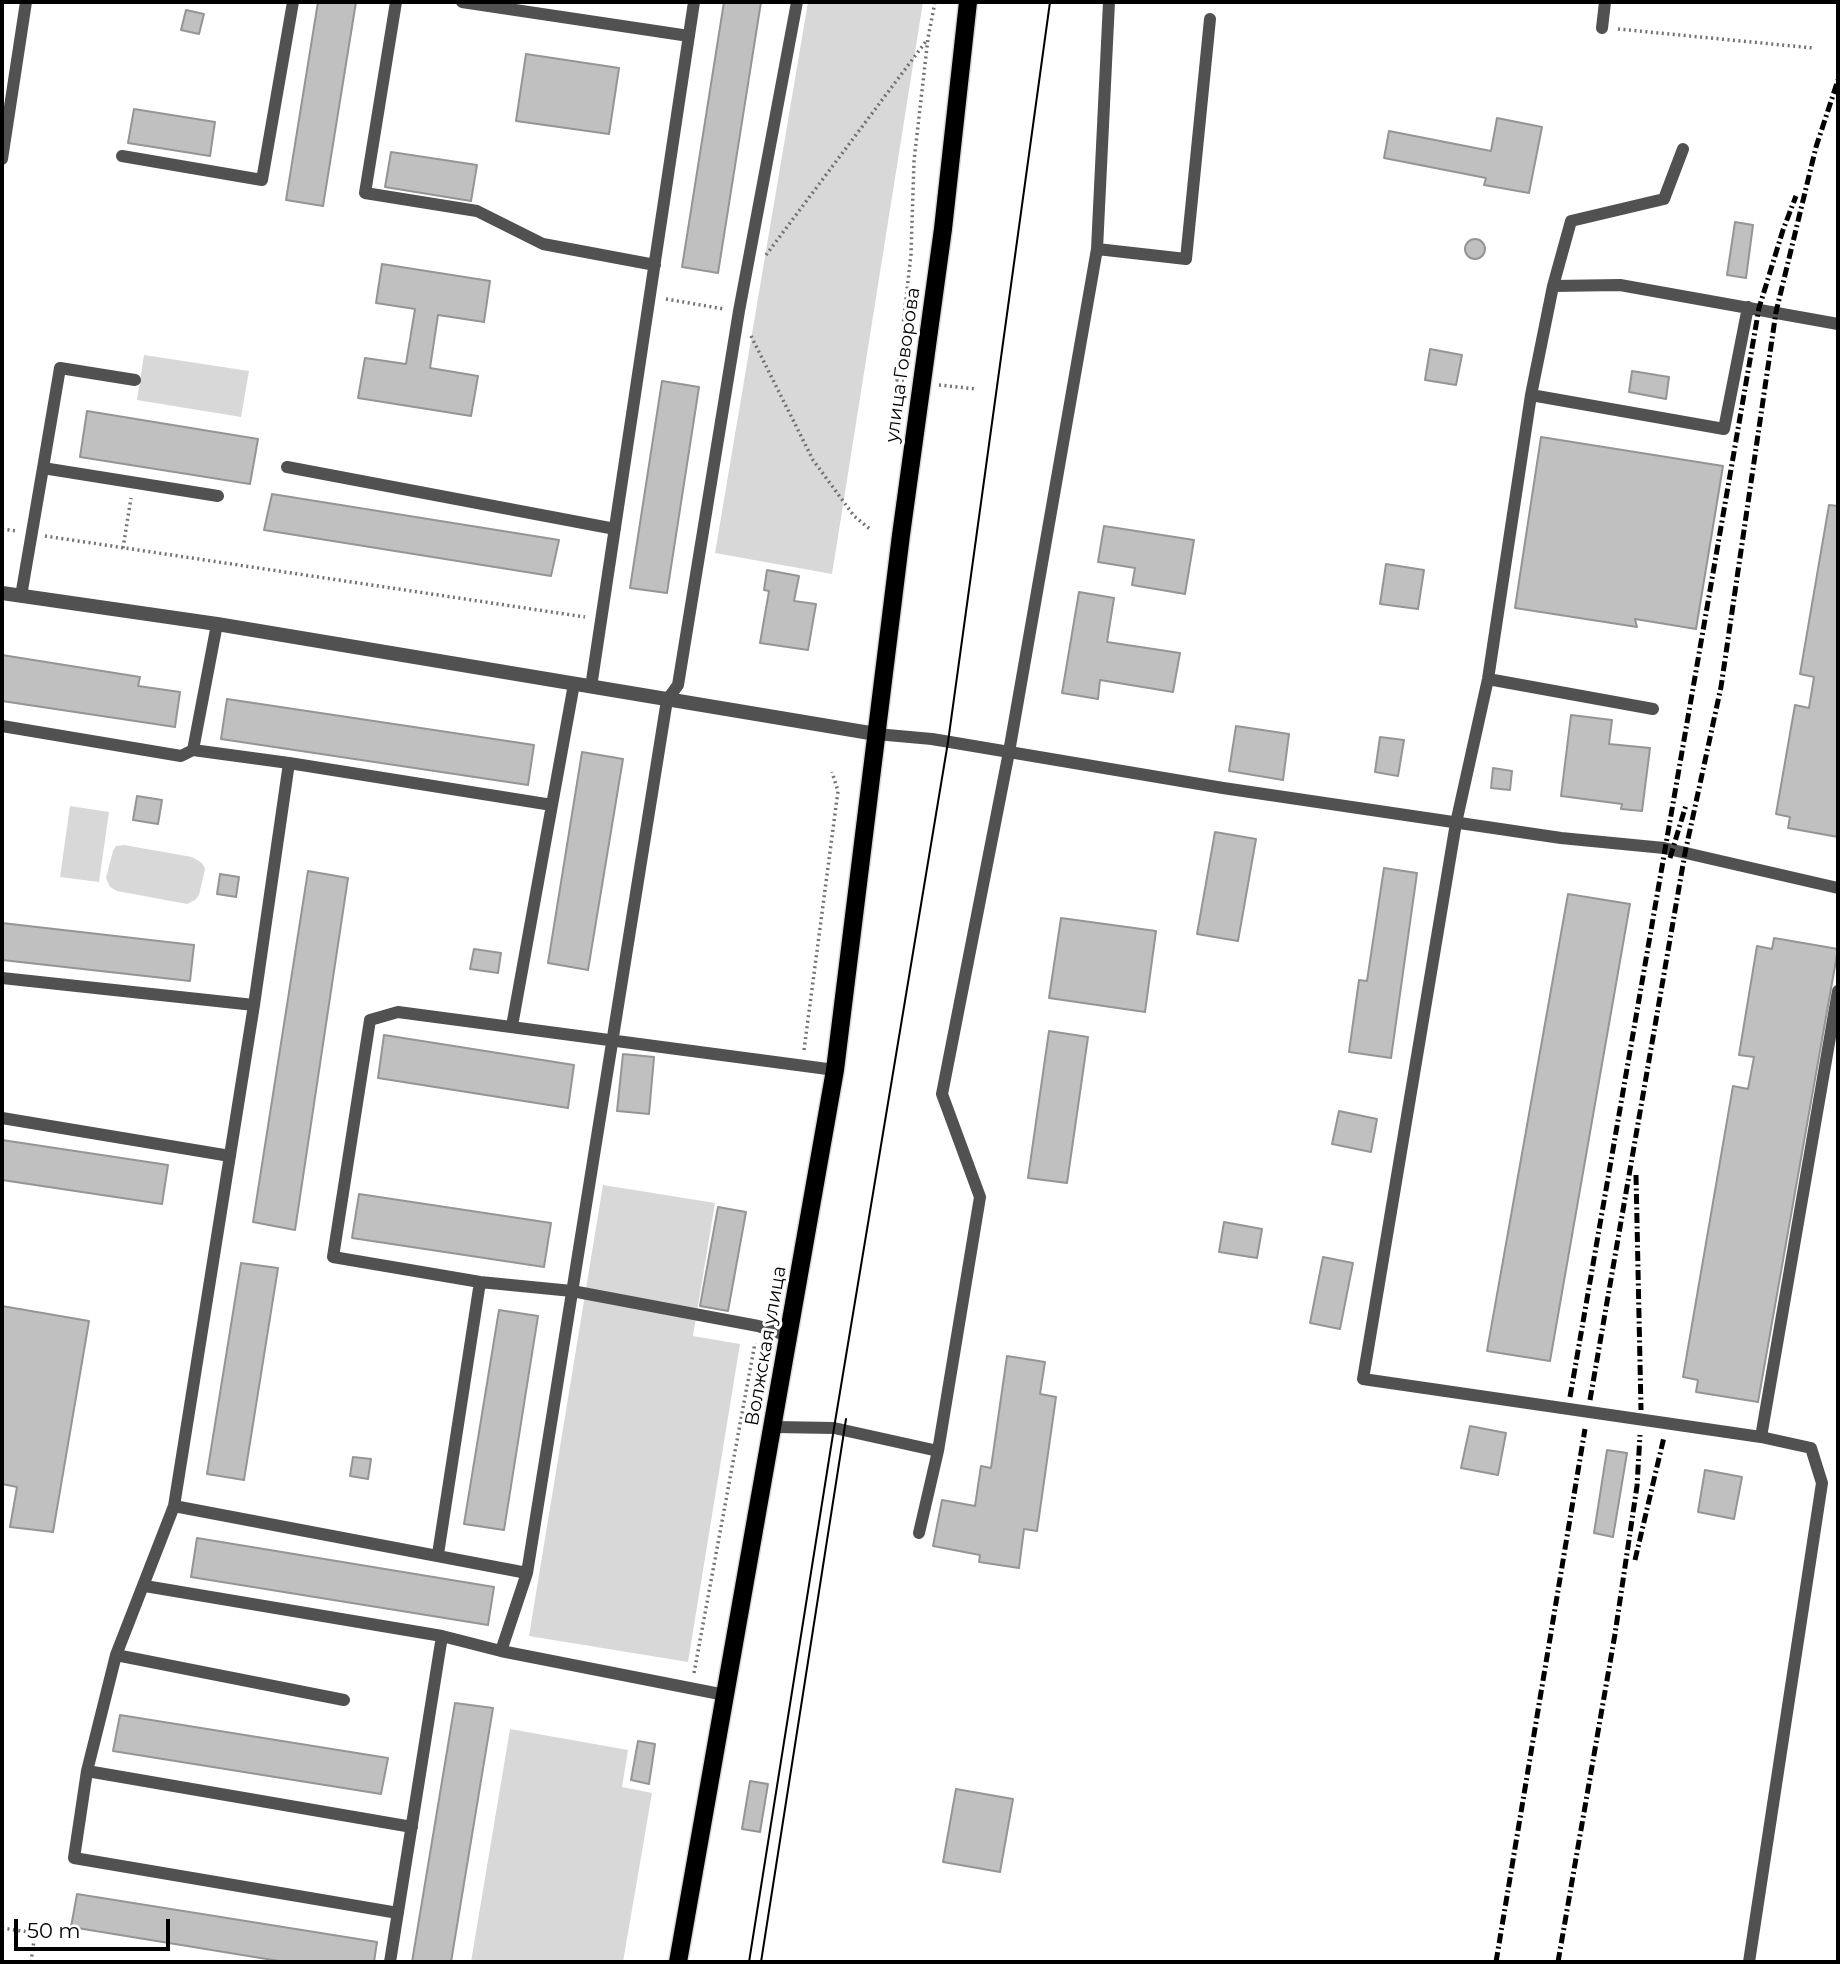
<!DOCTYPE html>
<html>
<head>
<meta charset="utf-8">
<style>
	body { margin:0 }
	#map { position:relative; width:1840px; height:1964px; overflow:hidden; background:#fff; font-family:Montserrat,sans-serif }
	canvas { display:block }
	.frame { position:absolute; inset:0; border:4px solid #000; pointer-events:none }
	.scale { position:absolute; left:14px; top:1919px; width:156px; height:32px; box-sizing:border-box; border:4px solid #000; border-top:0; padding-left:9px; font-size:21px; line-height:24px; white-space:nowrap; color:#000; -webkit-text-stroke:5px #fff; paint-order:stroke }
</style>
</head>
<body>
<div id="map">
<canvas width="1840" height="1964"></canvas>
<div class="frame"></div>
<div class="scale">50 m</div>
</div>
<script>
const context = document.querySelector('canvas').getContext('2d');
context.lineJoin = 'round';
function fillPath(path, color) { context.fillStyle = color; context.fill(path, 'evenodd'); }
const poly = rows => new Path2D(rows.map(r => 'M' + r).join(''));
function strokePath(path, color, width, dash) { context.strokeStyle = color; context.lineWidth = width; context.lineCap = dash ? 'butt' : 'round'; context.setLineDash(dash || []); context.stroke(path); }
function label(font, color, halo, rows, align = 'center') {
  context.font = font + ' Montserrat,sans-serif'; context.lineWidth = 6; context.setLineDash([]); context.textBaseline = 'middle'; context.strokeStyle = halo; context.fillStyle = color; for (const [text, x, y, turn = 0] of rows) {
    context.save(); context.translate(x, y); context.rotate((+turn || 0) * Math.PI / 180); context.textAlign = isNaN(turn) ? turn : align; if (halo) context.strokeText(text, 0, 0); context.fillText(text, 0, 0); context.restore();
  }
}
const green = poly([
	[808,2,923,2,832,574,715,553],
	[144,355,249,371,241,417,137,400],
	[70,806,109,812,99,882,60,877],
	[124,845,192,857,202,863,205,869,199,895,195,900,187,904,117,891,110,887,106,878,113,851,116,846],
	[603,1185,715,1203,693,1336,740,1344,688,1662,529,1636],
	[510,1729,628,1750,622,1787,652,1793,623,1962,471,1962]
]);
const building = poly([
	[318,2,356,2,323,206,286,200,318,2],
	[724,2,761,2,718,273,682,267,724,2],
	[186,10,204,14,199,34,181,30,186,10],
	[526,54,619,68,609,134,516,121,526,54],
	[134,109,215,122,210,156,128,143,134,109],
	[1497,118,1542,127,1529,193,1484,185,1486,178,1384,158,1389,131,1491,151,1497,118],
	[391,152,477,165,471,201,385,187,391,152],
	[1735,222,1753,225,1746,278,1727,275,1735,222],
	'1465 249a10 10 0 1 1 20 0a10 10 0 1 1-20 0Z',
	[382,264,490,281,484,322,438,315,430,368,478,376,471,416,358,398,365,358,406,364,415,309,376,303,382,264],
	[1430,349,1462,355,1456,385,1425,380,1430,349],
	[1632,371,1669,377,1666,399,1629,392,1632,371],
	[662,381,699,387,667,593,630,588,662,381],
	[87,411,258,439,250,484,80,457,87,411],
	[1541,437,1723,466,1696,629,1635,619,1637,627,1515,608,1541,437],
	[272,494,559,540,551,576,264,530,272,494],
	[1829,505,1838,506,1838,837,1788,828,1790,817,1776,814,1795,705,1809,708,1814,677,1800,674,1829,505],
	[1104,526,1194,540,1185,594,1132,585,1135,568,1098,562,1104,526],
	[1386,564,1424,570,1418,609,1380,604,1386,564],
	[767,570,799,576,794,601,816,604,808,650,760,643,769,591,764,590,767,570],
	[1079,592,1114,598,1107,642,1180,653,1173,692,1100,680,1098,699,1062,693,1079,592],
	[2,655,140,677,138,686,180,692,175,727,2,701,2,655],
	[227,699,534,745,528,785,221,739,227,699],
	[1571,715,1612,720,1609,744,1650,748,1642,811,1621,809,1622,804,1561,796,1571,715],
	[1236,726,1289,734,1283,780,1229,771,1236,726],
	[1380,737,1404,740,1398,776,1375,772,1380,737],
	[582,752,623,759,588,970,548,963,582,752],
	[1493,768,1512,771,1510,790,1491,788,1493,768],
	[137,796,162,800,158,824,133,820,137,796],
	[1215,832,1256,839,1238,941,1197,934,1215,832],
	[1384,868,1417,873,1391,1058,1349,1052,1359,980,1367,981,1384,868],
	[308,871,348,878,295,1230,253,1222,308,871],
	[220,874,239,877,236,897,217,894,220,874],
	[1568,894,1630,904,1550,1361,1487,1351,1568,894],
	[1061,918,1156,931,1145,1012,1049,998,1061,918],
	[2,923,194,945,190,981,2,960,2,923],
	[1774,938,1838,949,1758,1402,1696,1392,1698,1380,1683,1377,1733,1086,1748,1089,1754,1057,1739,1055,1757,946,1772,949,1774,938],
	[474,949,501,953,498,973,470,969,474,949],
	[1049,1031,1088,1037,1067,1183,1028,1178,1049,1031],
	[384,1035,574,1065,568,1108,378,1078,384,1035],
	[623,1054,654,1057,649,1114,617,1111,623,1054],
	[1339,1111,1377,1119,1371,1152,1332,1144,1339,1111],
	[2,1140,168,1165,162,1204,2,1180,2,1140],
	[359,1194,551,1223,544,1267,352,1238,359,1194],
	[718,1207,746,1212,728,1311,700,1306,718,1207],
	[1224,1222,1262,1229,1257,1258,1219,1252,1224,1222],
	[1323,1257,1353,1263,1340,1329,1310,1323,1323,1257],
	[241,1263,278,1268,244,1480,207,1474,241,1263],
	[2,1306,89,1321,53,1532,10,1527,17,1487,2,1484,2,1306],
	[499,1310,538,1316,504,1530,464,1524,499,1310],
	[1007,1356,1045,1362,1040,1394,1056,1397,1037,1531,1024,1529,1019,1568,979,1562,980,1555,933,1546,942,1500,975,1506,981,1466,991,1468,1007,1356],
	[1470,1426,1506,1433,1498,1475,1461,1468,1470,1426],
	[1607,1450,1627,1453,1613,1537,1594,1533,1607,1450],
	[353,1457,371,1459,368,1479,350,1476,353,1457],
	[1705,1470,1742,1477,1734,1519,1698,1512,1705,1470],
	[197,1538,494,1587,488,1625,191,1577,197,1538],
	[455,1703,493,1708,451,1962,412,1962,455,1703],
	[120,1715,388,1758,381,1794,113,1751,120,1715],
	[638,1741,655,1744,649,1784,631,1780,638,1741],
	[750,1781,768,1784,760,1832,742,1829,750,1781],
	[956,1789,1013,1799,1000,1872,943,1862,956,1789],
	[77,1894,377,1942,374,1962,285,1962,71,1927,77,1894]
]);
const path = poly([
	[1618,29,1813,48],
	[766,255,927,40],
	[666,299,724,309],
	[751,336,813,460,854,516,870,529],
	[904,380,897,380,911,254,914,161,928,38,935,2],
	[939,385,976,389],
	[2,529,17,531],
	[45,536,585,617],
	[123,548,131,498],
	[804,1050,838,791,832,772],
	[694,1673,755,1343],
	[2,1928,35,1933,31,1962]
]);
const service = poly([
	[396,2,365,193,477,211,543,244,655,265],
	[462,2,689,36],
	[1602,28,1605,2],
	[1683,149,1664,199,1571,221,1553,286,1531,395,1488,679,1456,823,1363,1379,1761,1437,1811,1448,1822,1483,1749,1962],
	[122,156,262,180,293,2],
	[2,159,26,2],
	[1097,249,1186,259,1210,19],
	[1553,286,1620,285,1838,324],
	[1531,395,1724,429,1748,307],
	[287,467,615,529],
	[43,468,60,368,135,380],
	[21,596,43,468,218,496],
	[1488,679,1653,709],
	[591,687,694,2],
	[2,726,181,756,193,750,289,763,552,805,574,684],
	[876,734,932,739,1223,788,1561,838,1664,848,1838,888],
	[193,750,217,624],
	[2,978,254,1005],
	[512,1026,552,805],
	[2,1118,230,1156],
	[789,1336,758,1326,572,1291,480,1282,333,1257,370,1020,398,1012,835,1070],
	[774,1427,834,1428,938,1451],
	[1761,1437,1838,991],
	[174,1506,527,1573],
	[919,1533,938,1451,980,1197,942,1094,1009,752,1097,249,1109,2],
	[438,1554,480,1282],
	[145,1586,442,1636,501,1651,725,1695],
	[501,1651,527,1573,667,700,678,685,739,311,797,2],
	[116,1655,344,1700],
	[87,1771,116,1655,174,1506,254,1005,289,763],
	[398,1913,74,1858,87,1771,412,1827],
	[390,1962,442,1636]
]);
const minor = poly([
	[2,593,217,624,876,734]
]);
const primary = poly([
	[678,1962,835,1070,901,535,943,229,968,2]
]);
const tram = poly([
	[749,1962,834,1428,948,742,1050,2],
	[761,1962,846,1419]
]);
const rail = poly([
	[1670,858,1686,805],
	[1636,1175,1641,1410],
	[1570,1397,1759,308,1783,230,1796,196],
	[1590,1400,1685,853,1721,687,1776,312,1816,147,1838,80],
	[1635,1560,1664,1437],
	[1496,1962,1585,1429],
	[1558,1962,1615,1634,1637,1486,1640,1435]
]);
const streetNames = [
	["улица Говорова",903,365,-82],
	["Волжская улица",766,1346,-80]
];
fillPath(green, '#d8d8d8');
fillPath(building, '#c0c0c0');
strokePath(building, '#959595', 2);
strokePath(primary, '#dbdbdb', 21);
strokePath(path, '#737373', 3.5, [2, 3.5]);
strokePath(service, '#515151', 12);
strokePath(minor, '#515151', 14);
strokePath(primary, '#000', 18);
strokePath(tram, '#000', 2);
strokePath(rail, '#000', 5, [10, 3.5, 2, 3.5]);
label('19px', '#000', '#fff', streetNames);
</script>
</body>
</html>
